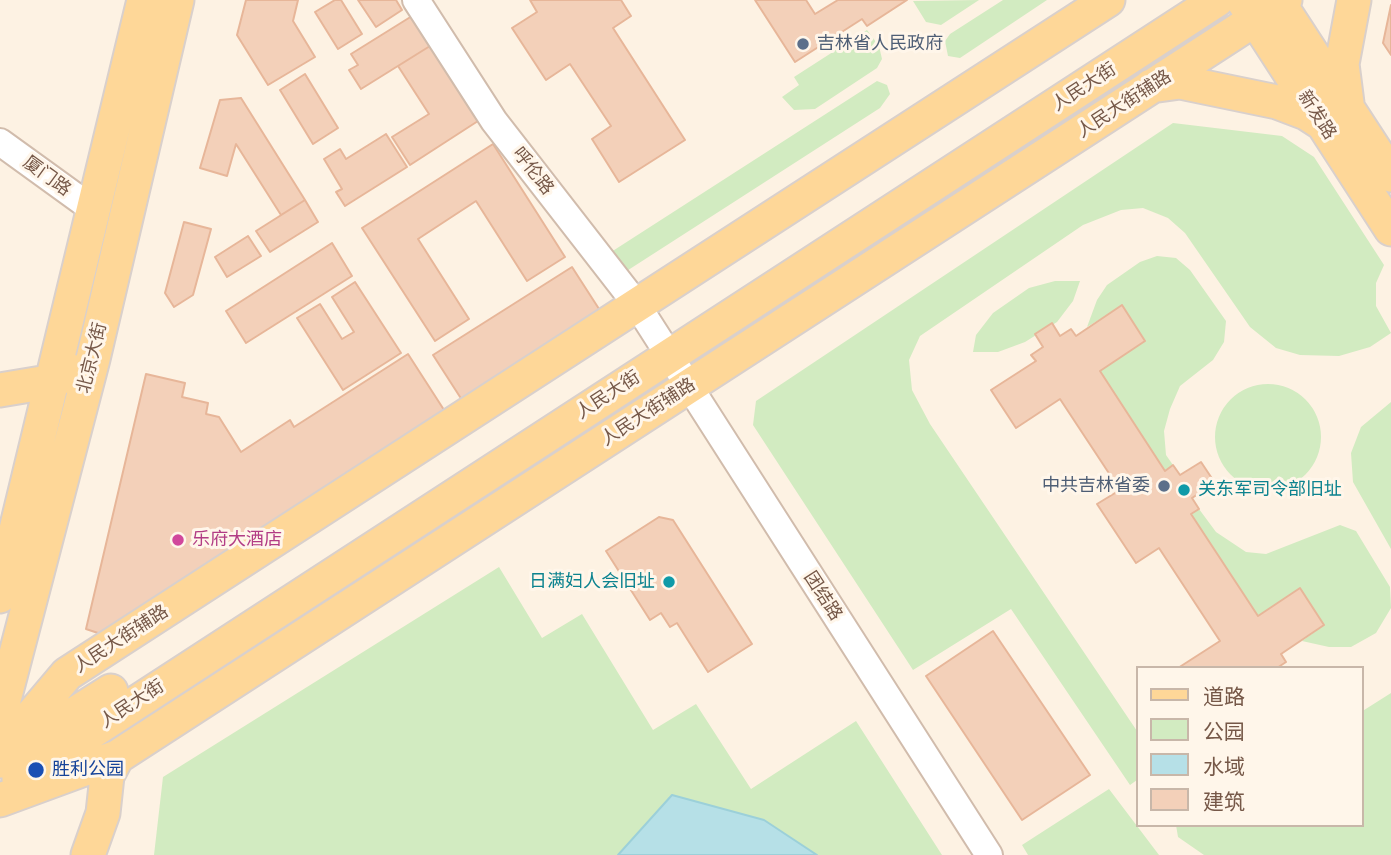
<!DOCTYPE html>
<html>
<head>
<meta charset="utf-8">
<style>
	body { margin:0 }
	#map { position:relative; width:1391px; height:855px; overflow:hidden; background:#fdf2e3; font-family:Mulish,"Noto Sans SC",sans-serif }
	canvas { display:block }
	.legend { position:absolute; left:1136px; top:666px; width:228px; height:161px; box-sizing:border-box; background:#fff6ea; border:2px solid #c8b7a9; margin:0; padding:9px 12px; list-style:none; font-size:21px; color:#765848 }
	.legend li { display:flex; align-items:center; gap:14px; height:35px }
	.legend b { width:35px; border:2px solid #c8b7a9 }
</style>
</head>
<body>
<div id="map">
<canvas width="1391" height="855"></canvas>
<ul class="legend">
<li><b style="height:9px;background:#fed798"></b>道路</li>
<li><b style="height:19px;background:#d2ebc1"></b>公园</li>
<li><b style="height:19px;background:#b6e0e7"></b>水域</li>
<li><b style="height:19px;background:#f3d0b9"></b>建筑</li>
</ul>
</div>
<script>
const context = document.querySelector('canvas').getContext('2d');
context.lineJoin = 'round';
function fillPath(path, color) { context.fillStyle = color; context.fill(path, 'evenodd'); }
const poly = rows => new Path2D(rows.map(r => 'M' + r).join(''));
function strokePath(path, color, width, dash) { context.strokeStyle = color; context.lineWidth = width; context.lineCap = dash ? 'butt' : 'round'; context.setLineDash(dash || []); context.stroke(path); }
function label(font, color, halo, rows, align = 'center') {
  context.font = font + ' Mulish,"Noto Sans SC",sans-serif'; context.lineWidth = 6; context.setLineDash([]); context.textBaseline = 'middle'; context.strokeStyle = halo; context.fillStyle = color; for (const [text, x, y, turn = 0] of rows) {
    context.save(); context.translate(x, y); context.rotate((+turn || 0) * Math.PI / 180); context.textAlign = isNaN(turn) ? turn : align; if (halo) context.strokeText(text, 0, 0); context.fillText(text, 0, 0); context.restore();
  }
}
const green = poly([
	[979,0,941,25,926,22,913,1],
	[1003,0,1047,0,960,58,948,56,945,41,950,34],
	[867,30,879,46,882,59,877,68,815,109,794,110,782,97,799,85,794,77],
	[877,81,887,85,890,94,880,108,622,274,608,254],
	[1173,123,1282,136,1314,157,1384,265,1376,283,1376,306,1391,333,1370,347,1339,356,1300,355,1276,348,1250,327,1185,233,1168,218,1143,208,1121,210,1083,225,920,336,909,360,912,390,930,424,1137,731,1137,780,1130,785,1011,609,913,670,753,425,756,401],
	[1157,256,1176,258,1190,270,1226,321,1224,342,1213,360,1180,386,1170,409,1164,431,1166,455,1173,465,1165,471,1100,371,1145,341,1122,306,1087,327,1097,300,1107,285,1140,262],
	[1055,281,1080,281,1073,301,1057,322,1025,342,998,352,973,352,976,335,993,313,1029,288],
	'1215 437a53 53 0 1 1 106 0a53 53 0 1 1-106 0Z',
	[1391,402,1391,549,1353,482,1351,453,1361,427],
	[1199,509,1216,532,1246,552,1266,554,1340,525,1356,531,1390,587,1391,608,1376,633,1351,647,1329,647,1302,641,1324,625,1300,588,1258,616,1191,514],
	[499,567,542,638,582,614,653,730,696,704,751,789,856,721,942,855,154,855,163,777],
	[1391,693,1391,855,1204,855,1178,837,1176,825,1361,825,1361,712],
	[1109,789,1159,855,1028,855,1022,845]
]);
const water = poly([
	[672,795,764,820,817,855,618,855,672,795]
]);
const building = poly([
	[246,0,298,0,293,21,315,57,268,85,237,35,246,0],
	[335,0,341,0,362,34,338,49,315,12,335,0],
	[358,0,396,0,402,10,376,27,358,0],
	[530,0,621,0,631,16,613,28,685,140,619,182,592,139,611,126,570,64,546,80,512,28,537,12,530,0],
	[755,0,806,0,815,14,838,0,907,0,867,26,862,19,795,62,755,0],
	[1391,5,1391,55,1383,43,1391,5],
	[412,16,430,46,361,89,349,70,358,65,351,54,412,16],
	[430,46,478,121,410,165,392,137,429,114,398,66,430,46],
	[305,74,338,128,313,144,280,90,305,74],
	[241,98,305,200,281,215,236,144,227,176,200,168,220,100,241,98],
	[386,134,407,167,345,206,336,192,342,189,324,159,340,149,346,159,386,134],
	[493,144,565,257,527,281,476,201,418,239,469,319,435,341,362,228,493,144],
	[305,200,318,222,270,252,256,231,305,200],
	[184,222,211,229,193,295,174,307,165,293,184,222],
	[248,236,261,256,227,277,215,257,248,236],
	[332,243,352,276,246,343,226,311,332,243],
	[572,267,601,312,462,400,433,355,572,267],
	[355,282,401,353,343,390,297,318,320,304,342,339,354,332,332,297,355,282],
	[1122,305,1145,341,1100,371,1165,471,1173,465,1180,475,1201,462,1215,483,1192,498,1199,509,1191,514,1258,616,1300,588,1324,625,1281,654,1286,662,1277,668,1178,668,1220,641,1159,548,1136,563,1097,504,1120,490,1060,399,1016,428,991,390,1036,361,1031,355,1043,347,1035,334,1052,323,1060,336,1071,329,1076,336,1122,305],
	[408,354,446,413,104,635,86,629,146,374,185,383,182,397,208,403,206,414,219,417,241,452,290,420,294,427,408,354],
	[659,517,673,520,752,644,708,672,677,623,670,627,661,613,650,620,606,551,659,517],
	[993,631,1090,775,1022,820,926,676,993,631]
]);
const minor = poly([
	[416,0,494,121,637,305,989,855],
	[0,142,94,210]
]);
const major = poly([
	[1277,0,1391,175],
	[1244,2,1391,229],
	[1151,86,1180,82,1277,102,1306,113,1323,124],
	[1347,103,1342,64,1354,0],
	[0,390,54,381,71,371],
	[0,596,144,0],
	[0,715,93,359,177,0],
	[6,746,67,674,1108,0],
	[0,761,111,691],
	[19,779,1217,0],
	[0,800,117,757,1285,0],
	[88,855,103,813,107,776,117,757]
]);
const markers = [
	[803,44,7,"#5c6f8a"],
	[1164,486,7,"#5c6f8a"],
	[1184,490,7,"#0f9aa8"],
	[178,540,7,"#d1479c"],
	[669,582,7,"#0f9aa8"],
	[36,770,9,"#1a4fb4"]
];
const serviceNames = [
	["吉林省人民政府",817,44],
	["中共吉林省委",1150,486,"right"]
];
const streetNames = [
	["人民大街",1084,87,-33],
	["人民大街辅路",1124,104,-33],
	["新发路",1317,115,57],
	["呼伦路",533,171,52],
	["厦门路",47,176,36],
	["北京大街",92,358,-76],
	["人民大街",608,395,-33],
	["人民大街辅路",648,412,-33],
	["团结路",823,596,57],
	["人民大街辅路",121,639,-33],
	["人民大街",132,704,-33]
];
const cultureNames = [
	["关东军司令部旧址",1198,490],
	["日满妇人会旧址",655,582,"right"]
];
const hotelNames = [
	["乐府大酒店",192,540]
];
const transitNames = [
	["胜利公园",52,770]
];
fillPath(green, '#d2ebc1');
fillPath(water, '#b6e0e7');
strokePath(water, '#9cd0d9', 2);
fillPath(building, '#f3d0b9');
strokePath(building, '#e7b699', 2);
strokePath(minor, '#d1bcac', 30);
strokePath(major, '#d9d0cc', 37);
strokePath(minor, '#fff', 26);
strokePath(major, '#fed798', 33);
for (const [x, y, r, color] of markers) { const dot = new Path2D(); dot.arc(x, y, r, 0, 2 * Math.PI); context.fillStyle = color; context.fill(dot); strokePath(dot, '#fff6ea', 2.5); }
label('18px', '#4e5e75', '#fff6ea', serviceNames, 'left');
label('18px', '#765848', '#fff6ea', streetNames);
label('18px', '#0d838f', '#fff6ea', cultureNames, 'left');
label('18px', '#b23c85', '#fff6ea', hotelNames, 'left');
label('18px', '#164399', '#fff6ea', transitNames, 'left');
</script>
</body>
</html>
